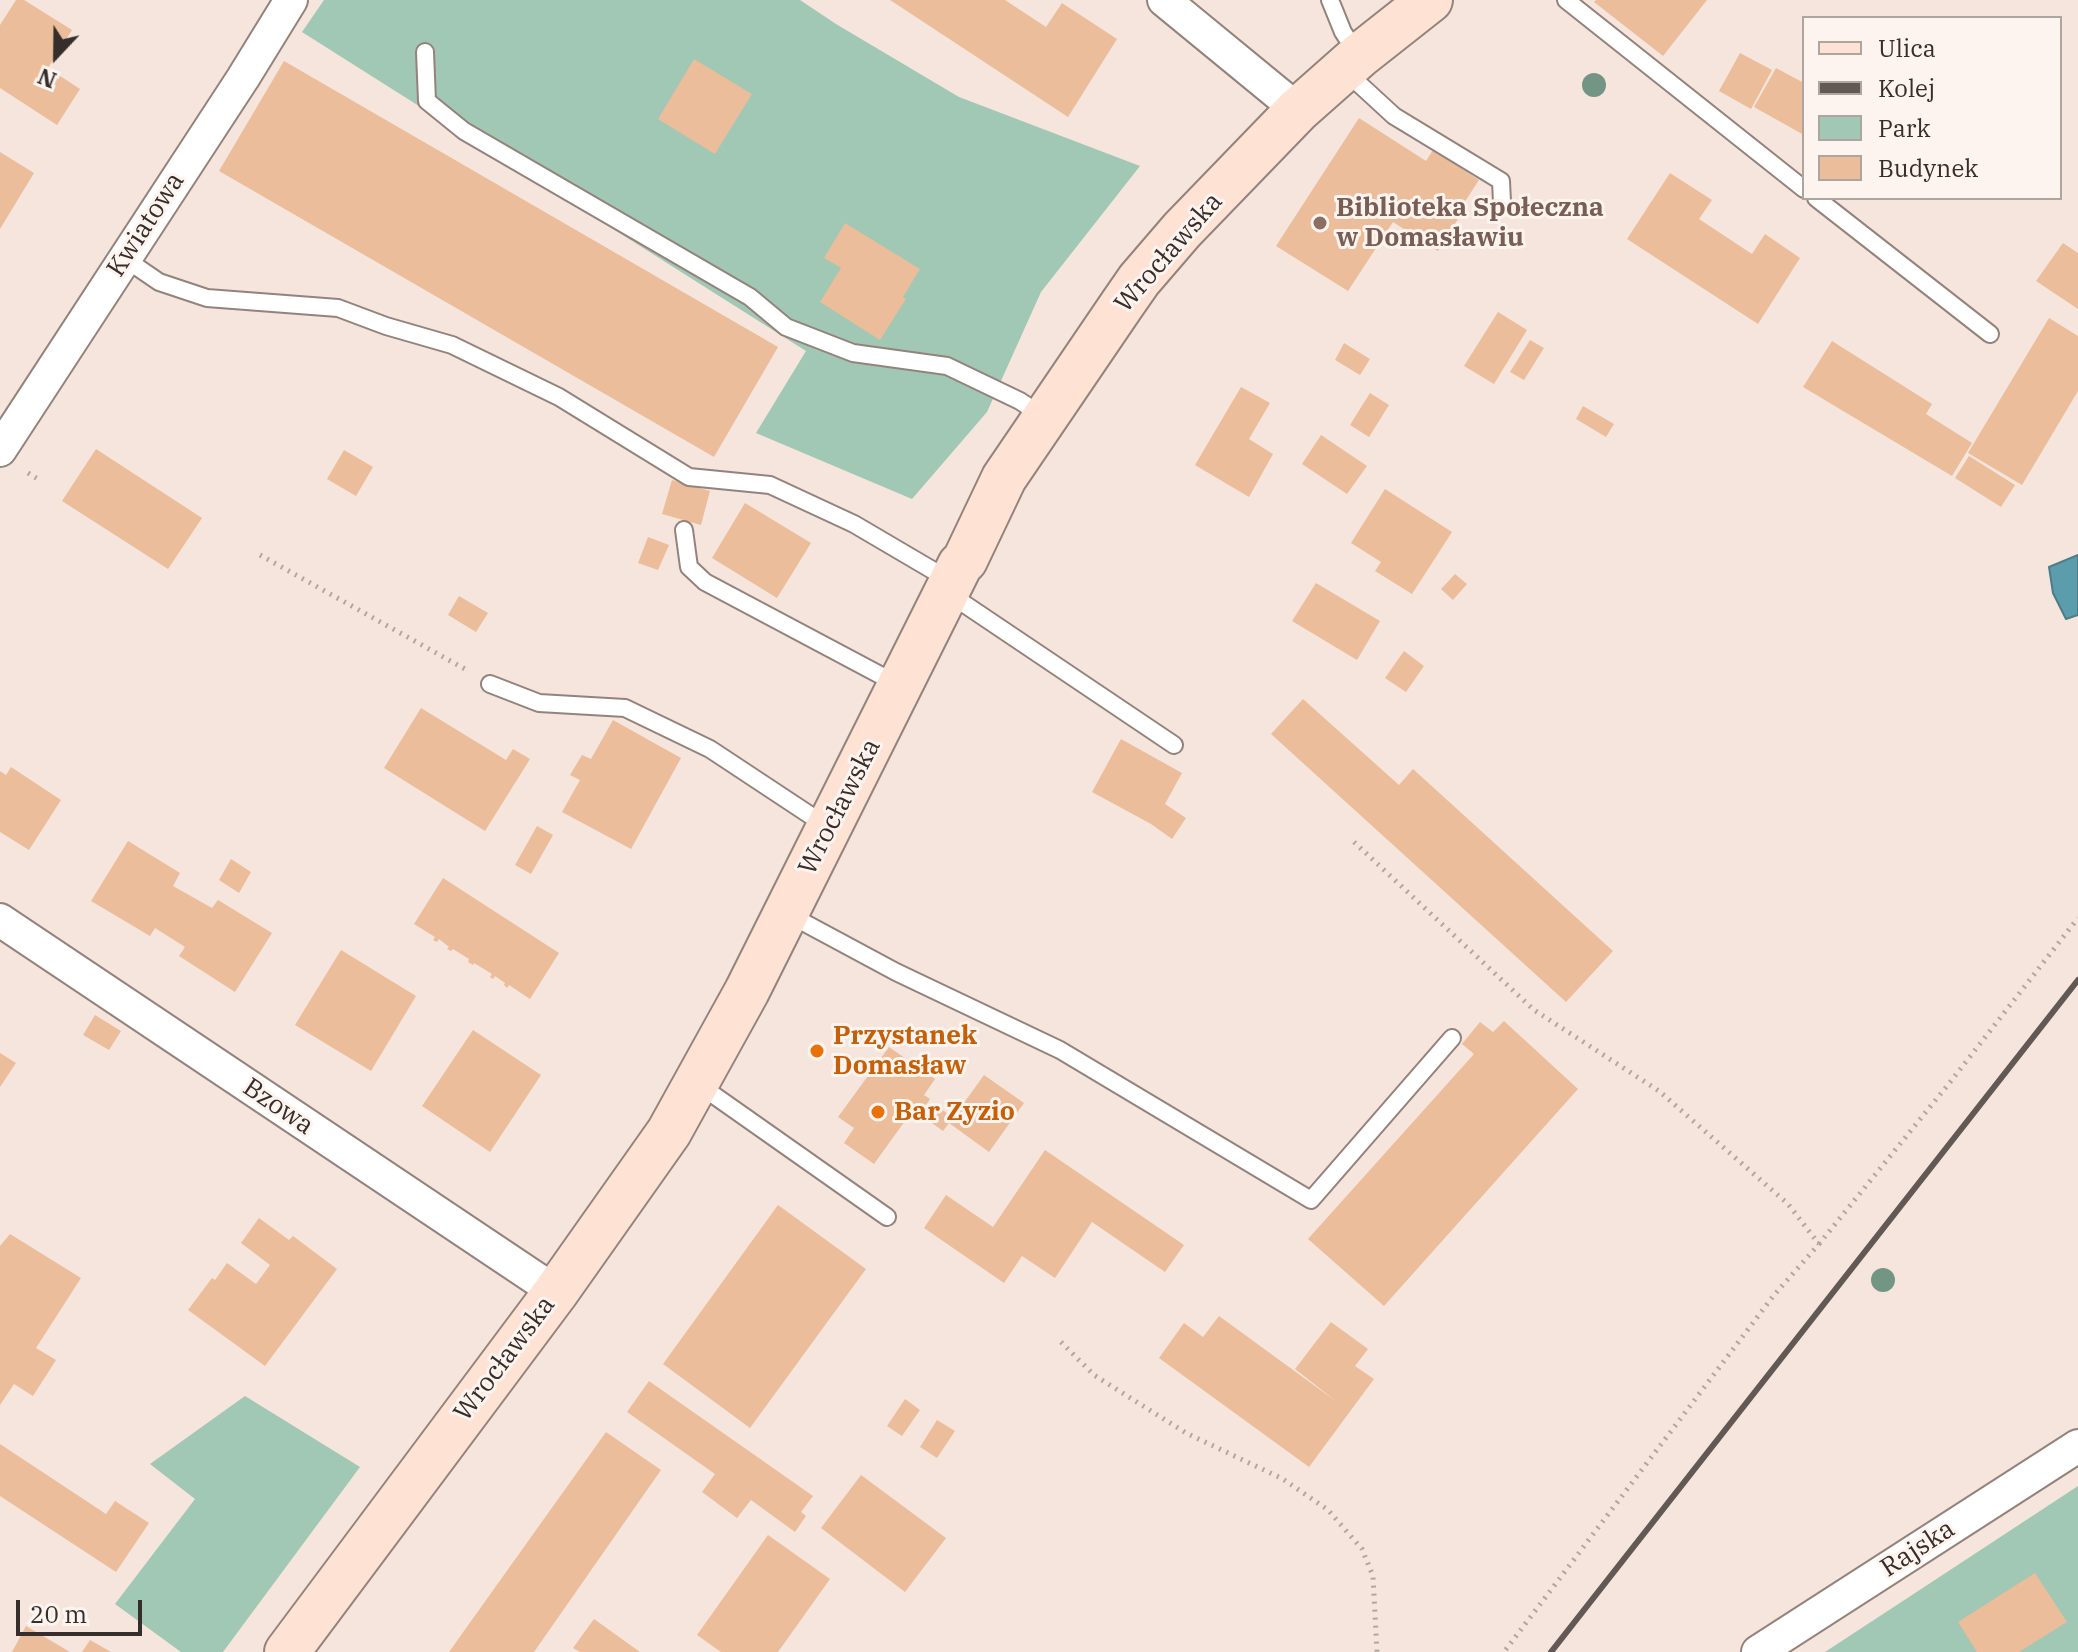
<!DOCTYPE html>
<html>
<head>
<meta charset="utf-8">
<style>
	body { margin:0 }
	#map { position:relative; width:2078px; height:1652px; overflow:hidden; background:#f6e5dd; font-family:"IBM Plex Serif",serif }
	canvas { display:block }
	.legend { position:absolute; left:1802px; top:16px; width:260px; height:184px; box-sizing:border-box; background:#fef4ef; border:2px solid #aea5a1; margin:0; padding:10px 14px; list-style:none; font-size:24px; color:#352e2b }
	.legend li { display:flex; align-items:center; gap:16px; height:40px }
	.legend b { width:40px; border:2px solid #aea5a1 }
	.north { position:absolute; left:16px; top:16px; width:80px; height:80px; -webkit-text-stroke:6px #fef4ef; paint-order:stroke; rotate:202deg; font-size:22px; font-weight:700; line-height:32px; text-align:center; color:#352e2b }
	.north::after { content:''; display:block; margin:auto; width:28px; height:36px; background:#352e2b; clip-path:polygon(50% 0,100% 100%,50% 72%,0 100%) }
	.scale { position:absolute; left:16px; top:1600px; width:126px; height:36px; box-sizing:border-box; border:4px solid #352e2b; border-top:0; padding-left:10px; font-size:24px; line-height:28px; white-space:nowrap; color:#352e2b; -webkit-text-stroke:6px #fef4ef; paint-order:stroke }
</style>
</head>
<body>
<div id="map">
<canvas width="2078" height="1652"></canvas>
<ul class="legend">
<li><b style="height:10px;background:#fee2d4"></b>Ulica</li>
<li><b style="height:10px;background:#625955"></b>Kolej</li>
<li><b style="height:22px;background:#a1c7b5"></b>Park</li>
<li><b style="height:22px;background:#ebbd9a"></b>Budynek</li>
</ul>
<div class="north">N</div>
<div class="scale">20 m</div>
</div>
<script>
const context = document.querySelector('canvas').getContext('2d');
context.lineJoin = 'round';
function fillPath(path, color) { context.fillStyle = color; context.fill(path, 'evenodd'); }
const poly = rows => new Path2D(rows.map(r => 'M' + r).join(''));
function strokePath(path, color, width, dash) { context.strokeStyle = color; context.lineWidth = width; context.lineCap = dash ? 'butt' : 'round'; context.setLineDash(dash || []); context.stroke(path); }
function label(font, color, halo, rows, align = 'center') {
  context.font = font + ' "IBM Plex Serif",serif'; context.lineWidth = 6; context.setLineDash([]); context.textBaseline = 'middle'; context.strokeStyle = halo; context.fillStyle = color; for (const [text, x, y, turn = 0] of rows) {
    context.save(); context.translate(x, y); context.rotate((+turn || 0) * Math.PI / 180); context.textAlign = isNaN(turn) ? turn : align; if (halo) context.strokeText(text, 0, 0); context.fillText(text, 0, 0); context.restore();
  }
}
const green = poly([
	[324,0,800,0,836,24,959,97,1140,166,1041,292,987,412,912,499,756,433,806,351,302,32],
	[245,1396,360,1467,223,1652,181,1652,115,1604,195,1499,150,1464],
	[2078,1486,2078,1652,1825,1652,1909,1597]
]);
const water = poly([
	[2078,555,2078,615,2066,619,2053,593,2049,567,2078,555]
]);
const building = poly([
	[16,0,24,0,72,30,48,68,80,89,57,125,0,88,0,25],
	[890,0,1005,0,1046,27,1062,3,1117,39,1068,117],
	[1596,0,1707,0,1663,56,1594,2],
	[1740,53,1772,70,1751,109,1719,91],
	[694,59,752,94,715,154,658,119],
	[284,61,778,347,714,457,219,171],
	[1776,68,1804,83,1804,135,1754,107],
	[1359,118,1426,161,1433,150,1479,180,1455,217,1458,219,1438,251,1393,222,1348,291,1276,246],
	[0,152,34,173,0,229],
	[1670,173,1712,200,1699,219,1752,254,1765,234,1800,258,1758,324,1627,239],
	[845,223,920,269,903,297,906,299,880,340,820,302,841,268,824,258],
	[2063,243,2078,253,2078,309,2036,281],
	[1498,312,1527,330,1494,384,1464,366],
	[2049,318,2078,336,2078,391,2022,485,1968,453],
	[1530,340,1544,348,1524,380,1510,372],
	[1832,341,1932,404,1926,414,1972,443,1952,476,1803,387],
	[1344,343,1370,359,1360,375,1335,360],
	[1241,387,1270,403,1249,439,1273,454,1249,497,1195,465],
	[1370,393,1389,405,1369,437,1350,425],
	[1583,406,1614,424,1606,437,1576,419],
	[1321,435,1367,466,1347,494,1302,464],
	[96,449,202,518,168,569,62,501],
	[344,450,373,467,356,496,327,479],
	[1969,456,2015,485,2001,507,1955,478],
	[672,480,710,491,701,525,662,514],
	[1385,489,1452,532,1412,594,1375,571,1381,562,1351,543],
	[745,503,811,543,777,598,712,558],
	[648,537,669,545,658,570,638,563],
	[1455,574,1467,584,1453,600,1441,589],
	[1316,583,1380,621,1357,660,1292,621],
	[459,596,488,613,476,632,448,615],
	[1404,651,1424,666,1406,692,1385,678],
	[1303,699,1399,785,1413,769,1613,951,1566,1002,1271,734],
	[421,708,506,760,513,749,530,759,485,831,384,768],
	[613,720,681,758,631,849,562,812,580,780,570,775,582,755,591,759],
	[1121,739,1182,773,1165,804,1186,818,1172,839,1151,824,1092,792],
	[11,767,61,800,29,850,0,832,0,771,6,775],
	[537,826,553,835,531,874,515,865],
	[128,841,180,873,173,886,212,908,218,900,272,933,235,992,179,956,185,947,155,928,150,936,91,901],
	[231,859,251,872,239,893,219,880],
	[443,878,559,953,530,999,509,985,507,988,504,985,505,983,495,976,493,979,490,977,492,974,474,963,473,965,468,962,469,959,453,949,451,951,447,949,449,947,439,939,437,942,433,940,435,937,414,924],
	[341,950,416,996,371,1071,295,1025],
	[95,1015,121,1031,109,1050,83,1035],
	[1504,1021,1578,1089,1384,1306,1308,1239,1474,1054,1462,1044,1480,1022,1493,1032],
	[473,1030,541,1075,490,1152,422,1106],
	[889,1047,935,1079,924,1095,930,1099,922,1111,915,1107,874,1164,844,1143,854,1128,838,1117],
	[0,1053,16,1063,0,1087],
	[984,1075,1024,1103,989,1152,949,1123,943,1131,925,1118,935,1104,953,1118],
	[1045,1150,1184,1245,1165,1272,1092,1222,1055,1278,1022,1256,1004,1283,924,1228,946,1195,993,1227],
	[778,1205,866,1269,750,1428,663,1364],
	[259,1218,289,1240,293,1236,337,1269,265,1366,188,1310,212,1278,215,1280,227,1263,256,1284,270,1265,241,1243],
	[10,1234,81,1278,36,1348,56,1360,33,1396,14,1384,0,1405,0,1246],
	[1219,1316,1337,1402,1295,1369,1331,1322,1368,1349,1355,1366,1374,1379,1309,1467,1159,1358,1184,1323,1203,1337],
	[649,1381,813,1496,801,1512,806,1516,795,1532,751,1500,737,1518,702,1492,715,1474,627,1412],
	[905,1399,920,1410,902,1436,887,1426],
	[937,1420,955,1431,937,1458,920,1447],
	[606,1432,661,1470,534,1652,449,1652],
	[0,1444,106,1514,115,1501,149,1523,116,1572,0,1496],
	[861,1475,946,1538,905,1592,821,1528],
	[768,1535,830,1579,778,1652,721,1652,697,1635],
	[2035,1573,2067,1622,2019,1652,1977,1652,1958,1622],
	[594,1619,640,1652,580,1652,573,1648],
	[26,1626,70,1652,12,1652],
	[90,1640,111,1652,82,1652]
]);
const path = poly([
	[28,473,41,481],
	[260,555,465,669],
	[1354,842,1534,1010,1659,1091,1788,1204,1819,1244,1774,1295,1504,1652],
	[1819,1244,1951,1081,2078,918],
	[1061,1342,1094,1375,1186,1433,1283,1479,1328,1510,1362,1549,1373,1576,1377,1652]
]);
const lane = poly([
	[1330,0,1343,32,1358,55],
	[1566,0,1804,189],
	[425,52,427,101,464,131,750,297,786,327,853,353,947,366,1020,401,1044,417],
	[1344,70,1394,116,1501,181,1502,202],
	[1816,198,1990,334],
	[124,258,159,282,207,298,338,308,386,326,452,345,559,397,689,477,770,485,854,524,951,581],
	[684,530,689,567,705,582,899,685],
	[948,593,1174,745],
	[490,684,539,703,625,708,710,749,828,827],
	[788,914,896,972,1060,1050,1311,1200,1452,1038],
	[698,1084,887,1217]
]);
const street = poly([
	[1164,0,1298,110],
	[0,450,243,78,291,0],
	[0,920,556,1292],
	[1758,1652,2078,1446]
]);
const secondary = poly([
	[287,1652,556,1292,669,1132,747,991,960,565,965,560,1004,478,1121,306,1139,280,1182,230,1298,110,1359,56,1430,0]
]);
const rail = poly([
	[1551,1652,2078,980]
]);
const trees = [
	[1594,85],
	[1883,1280]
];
const markers = [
	[1320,223,8,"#8d6e63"],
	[817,1051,8,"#e8710a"],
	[878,1112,8,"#e8710a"]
];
const educationNames = [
	["Biblioteka Społeczna",1336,208],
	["w Domasławiu",1336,238]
];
const streetNames = [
	["Kwiatowa",146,225,-57],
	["Wrocławska",1169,253,-49],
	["Wrocławska",840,807,-63],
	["Bzowa",278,1107,34],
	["Wrocławska",505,1359,-53],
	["Rajska",1918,1549,-33]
];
const foodNames = [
	["Przystanek",833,1036],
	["Domasław",833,1066],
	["Bar Zyzio",894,1112]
];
fillPath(green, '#a1c7b5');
fillPath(water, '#5c9dad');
strokePath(water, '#507c86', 2);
fillPath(building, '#ebbd9a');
strokePath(lane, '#93837c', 20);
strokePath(street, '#93837c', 36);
strokePath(secondary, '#93837c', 48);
strokePath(path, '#b3a59f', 5, [2, 6]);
strokePath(lane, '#fff', 16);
strokePath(street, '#fff', 32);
strokePath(secondary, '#fee2d4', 44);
strokePath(rail, '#625955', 6);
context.fillStyle = '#739584';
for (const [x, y] of trees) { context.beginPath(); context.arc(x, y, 12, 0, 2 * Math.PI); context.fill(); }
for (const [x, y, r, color] of markers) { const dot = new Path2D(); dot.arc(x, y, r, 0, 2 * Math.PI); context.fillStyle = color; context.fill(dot); strokePath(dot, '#fef4ef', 3); }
label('bold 26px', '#785e54', '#fef4ef', educationNames, 'left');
label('26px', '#352e2b', '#fef4ef', streetNames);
label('bold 26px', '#c56008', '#fef4ef', foodNames, 'left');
</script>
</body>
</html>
